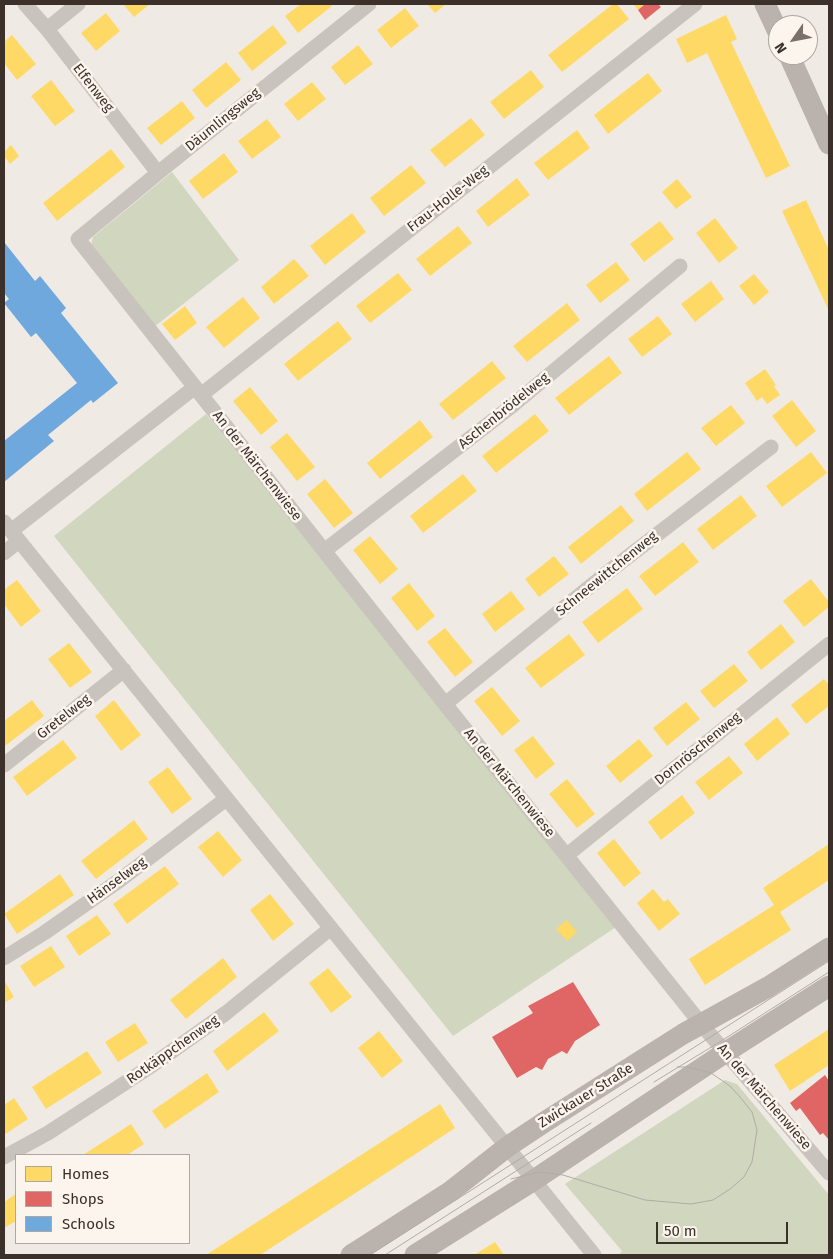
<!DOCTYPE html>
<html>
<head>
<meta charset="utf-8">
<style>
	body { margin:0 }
	#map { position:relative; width:833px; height:1259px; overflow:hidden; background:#f0eae4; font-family:"Fira Sans",sans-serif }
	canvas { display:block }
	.frame { position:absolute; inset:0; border:5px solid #3b302a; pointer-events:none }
	.legend { position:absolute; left:15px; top:1154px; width:175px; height:90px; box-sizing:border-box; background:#fbf5ed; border:1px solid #aea69f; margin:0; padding:6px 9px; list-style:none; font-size:15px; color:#3b302a }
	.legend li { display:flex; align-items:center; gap:10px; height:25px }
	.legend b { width:25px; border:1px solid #aea69f }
	.north { position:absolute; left:768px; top:15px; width:50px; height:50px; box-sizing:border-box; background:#fbf5ed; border:1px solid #aea69f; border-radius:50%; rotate:237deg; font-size:14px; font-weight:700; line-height:20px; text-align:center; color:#3b302a }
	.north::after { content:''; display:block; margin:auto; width:18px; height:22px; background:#7a716b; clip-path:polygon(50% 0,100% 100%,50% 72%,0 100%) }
	.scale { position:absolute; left:656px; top:1222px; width:132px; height:22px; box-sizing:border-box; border:2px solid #3b302a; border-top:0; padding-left:6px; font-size:15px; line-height:18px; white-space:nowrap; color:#3b302a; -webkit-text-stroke:4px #fbf5ed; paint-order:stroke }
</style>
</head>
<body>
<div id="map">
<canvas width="833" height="1259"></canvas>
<div class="frame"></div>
<ul class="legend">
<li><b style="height:14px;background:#ffd966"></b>Homes</li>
<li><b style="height:14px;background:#e06666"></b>Shops</li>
<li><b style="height:14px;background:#6fa8dc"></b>Schools</li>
</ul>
<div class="north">N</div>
<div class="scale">50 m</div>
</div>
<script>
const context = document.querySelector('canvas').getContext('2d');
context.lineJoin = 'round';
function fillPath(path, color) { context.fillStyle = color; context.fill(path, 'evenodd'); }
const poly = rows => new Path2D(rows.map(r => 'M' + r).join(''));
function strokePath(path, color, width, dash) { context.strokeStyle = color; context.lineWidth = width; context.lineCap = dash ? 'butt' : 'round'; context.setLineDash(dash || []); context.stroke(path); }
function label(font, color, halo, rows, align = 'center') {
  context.font = font + ' "Fira Sans",sans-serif'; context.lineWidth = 5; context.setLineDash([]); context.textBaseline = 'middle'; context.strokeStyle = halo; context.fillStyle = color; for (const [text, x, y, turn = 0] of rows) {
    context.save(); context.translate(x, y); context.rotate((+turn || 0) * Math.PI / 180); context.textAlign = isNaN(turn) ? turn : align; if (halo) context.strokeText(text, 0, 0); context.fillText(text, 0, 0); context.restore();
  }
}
const green = poly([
	[172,172,239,260,154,327,91,245,93,237],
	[206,414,616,927,453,1036,54,536],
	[725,1080,737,1084,829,1195,829,1255,619,1255,622,1251,565,1184]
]);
const homes = poly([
	[123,4,150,4,134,17],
	[301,4,330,4,332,6,298,33,285,16],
	[427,4,446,4,435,13],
	[613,4,617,4,629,19,562,72,548,55],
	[633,4,645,4,638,10],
	[405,8,419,26,391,48,377,30],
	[106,13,120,31,96,51,81,33],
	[726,15,737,39,731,42,790,166,766,178,707,53,687,63,676,39],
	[273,25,287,43,252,71,238,53],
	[12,35,36,64,17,80,4,63,4,42],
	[358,45,373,64,345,85,331,67],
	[226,62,241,80,206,108,192,90],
	[531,70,544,87,504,119,490,102],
	[648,73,662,91,608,134,594,115],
	[51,80,75,111,55,126,31,96],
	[312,82,326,99,298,121,284,104],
	[182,101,195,118,161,145,147,128],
	[471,118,485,135,445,167,430,150],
	[267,119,281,137,252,159,238,141],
	[577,130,590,148,548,180,534,163],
	[11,145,19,156,10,164,4,156,4,152],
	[111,149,125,167,57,221,43,203],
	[224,153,238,172,203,199,189,181],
	[411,165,426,183,384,216,370,198],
	[517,178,530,195,488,227,476,211],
	[677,179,692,197,676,209,662,192],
	[806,200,829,250,829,311,782,211],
	[352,213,366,232,325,265,310,246],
	[715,218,738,248,719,263,696,233],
	[660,221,674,239,644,262,630,244],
	[458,226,472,243,430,276,416,259],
	[294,259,309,276,274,304,261,287],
	[616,262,630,280,600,303,586,285],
	[398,273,412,290,370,323,356,306],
	[754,274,769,292,754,305,739,286],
	[711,281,724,299,695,322,681,304],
	[243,297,260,318,224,348,206,327],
	[567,303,580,320,527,362,513,346],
	[185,306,197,323,175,340,162,324],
	[658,316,672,334,642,357,628,339],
	[338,321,352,339,298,381,284,364],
	[609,356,622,373,569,415,555,398],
	[492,361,506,378,453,420,439,404],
	[765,369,776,385,774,386,780,395,767,404,762,397,757,401,745,383],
	[250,387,278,421,261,435,233,401],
	[792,400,816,431,796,447,772,416],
	[731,405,745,423,716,446,701,428],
	[535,414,549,431,496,473,482,456],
	[420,420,433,437,380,479,367,463],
	[287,433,315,467,297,481,270,447],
	[687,452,701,469,647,511,634,494],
	[811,452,827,473,782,507,766,486],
	[463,474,477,491,423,533,410,516],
	[325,479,353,513,334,528,307,494],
	[741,495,757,516,713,550,697,529],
	[621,505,634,521,581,564,568,547],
	[370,536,398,569,380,584,353,550],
	[683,542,699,562,655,596,639,576],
	[554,556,569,574,539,597,525,579],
	[811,579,829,602,829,607,804,627,783,601],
	[17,580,41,611,21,627,4,604,4,590],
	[409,583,435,616,417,631,391,598],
	[627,588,643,609,598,643,582,622],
	[511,591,525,609,495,632,482,614],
	[781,624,795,642,761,670,747,652],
	[445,628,473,662,455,677,427,642],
	[569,634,585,655,541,688,525,668],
	[69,643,92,672,70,688,48,659],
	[734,664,748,681,714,708,700,691],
	[824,679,829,685,829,706,806,724,791,705],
	[492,687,520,721,502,736,474,701],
	[32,700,44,716,5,746,4,721],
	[114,700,141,735,121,751,95,716],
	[686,702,700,719,667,746,653,728],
	[777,717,790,734,757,761,744,744],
	[533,736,555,764,536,779,514,750],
	[639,739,653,756,620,783,606,766],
	[63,740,77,758,27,796,13,777],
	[729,756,743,773,709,800,695,782],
	[168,767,192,799,172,814,148,782],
	[567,779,595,814,577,828,549,794],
	[682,795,695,813,661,840,648,822],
	[134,820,148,839,96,879,81,861],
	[218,831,242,860,223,877,198,847],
	[614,839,641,873,624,887,597,853],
	[829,844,829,880,780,912,791,930,705,985,689,959,774,905,763,888],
	[165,866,179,884,127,924,113,904],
	[60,874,74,895,17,934,4,914],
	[653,889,664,902,668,899,680,914,659,931,637,903],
	[270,894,294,924,273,941,250,910],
	[97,915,111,934,79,956,66,936],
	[567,920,577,932,567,941,556,929],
	[51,946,65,967,34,987,20,966],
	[223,958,237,977,186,1019,170,1000],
	[328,968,352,997,331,1013,309,983],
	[4,980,14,997,4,1003],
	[264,1012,279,1031,227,1071,213,1051],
	[135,1023,148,1043,118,1062,105,1042],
	[829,1029,829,1065,790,1091,774,1065],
	[379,1031,403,1061,382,1078,358,1048],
	[87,1051,102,1073,46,1109,32,1087],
	[207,1073,219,1092,165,1129,152,1111],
	[14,1098,28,1119,4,1135,4,1105],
	[440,1104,455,1128,411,1157,260,1255,206,1255],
	[131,1124,144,1144,127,1155,83,1155],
	[16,1194,16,1221,4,1228,4,1202],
	[495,1242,504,1255,474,1255]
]);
const shops = poly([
	[645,4,658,4,661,7,645,20,638,10],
	[573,982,600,1025,575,1041,567,1054,562,1051,548,1059,542,1070,536,1067,517,1078,492,1037,533,1013,528,1006],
	[825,1075,829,1081,829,1140,823,1133,820,1135,800,1108,796,1111,790,1103]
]);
const schools = poly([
	[4,242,35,281,40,276,66,308,61,313,118,383,93,403,91,400,48,435,54,441,4,482,4,441,77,383,36,333,31,337,4,303,9,299,4,293]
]);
const street = poly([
	[25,4,47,29,158,173],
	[369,4,169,164,78,239,445,704,702,1025,829,1173],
	[47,29,78,4],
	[201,395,695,4],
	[4,522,594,1255],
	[11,531,195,387],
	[324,551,513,405,680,266],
	[4,553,19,541],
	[445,704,603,576,771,447],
	[4,765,124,670],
	[567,855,829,644],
	[4,958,44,933,120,880,226,799],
	[4,1157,48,1133,148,1068,226,1013,331,928]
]);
const secondary = poly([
	[765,4,778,32],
	[789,55,829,144],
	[351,1255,451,1191,507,1147,543,1123,683,1034,768,987,829,948],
	[415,1255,534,1180,726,1052,829,986]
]);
const tram = poly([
	[654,1082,718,1043,829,972],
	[511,1179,539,1172,563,1175,645,1200,691,1204,713,1200,730,1189,744,1177,752,1162,757,1130,752,1112,740,1097,730,1086,711,1073,687,1067,677,1067],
	[370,1255,829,961],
	[385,1255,591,1123]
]);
const streetNames = [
	["Elfenweg",93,88,52],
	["Däumlingsweg",223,120,-39],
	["Frau-Holle-Weg",448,199,-38],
	["Aschenbrödelweg",504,411,-39],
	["An der Märchenwiese",257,466,52],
	["Schneewittchenweg",607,574,-39],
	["Gretelweg",64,717,-38],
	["Dornröschenweg",698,749,-39],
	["An der Märchenwiese",509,783,51],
	["Hänselweg",117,881,-36],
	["Rotkäppchenweg",173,1050,-35],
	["Zwickauer Straße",586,1096,-32],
	["An der Märchenwiese",764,1097,49]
];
fillPath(green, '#d1d6be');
fillPath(homes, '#ffd966');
fillPath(shops, '#e06666');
fillPath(schools, '#6fa8dc');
strokePath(street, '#c9c3bd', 15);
strokePath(secondary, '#bab3ad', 21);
strokePath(tram, '#b1aba7', 1);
label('14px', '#3b302a', '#fbf5ed', streetNames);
</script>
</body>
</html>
